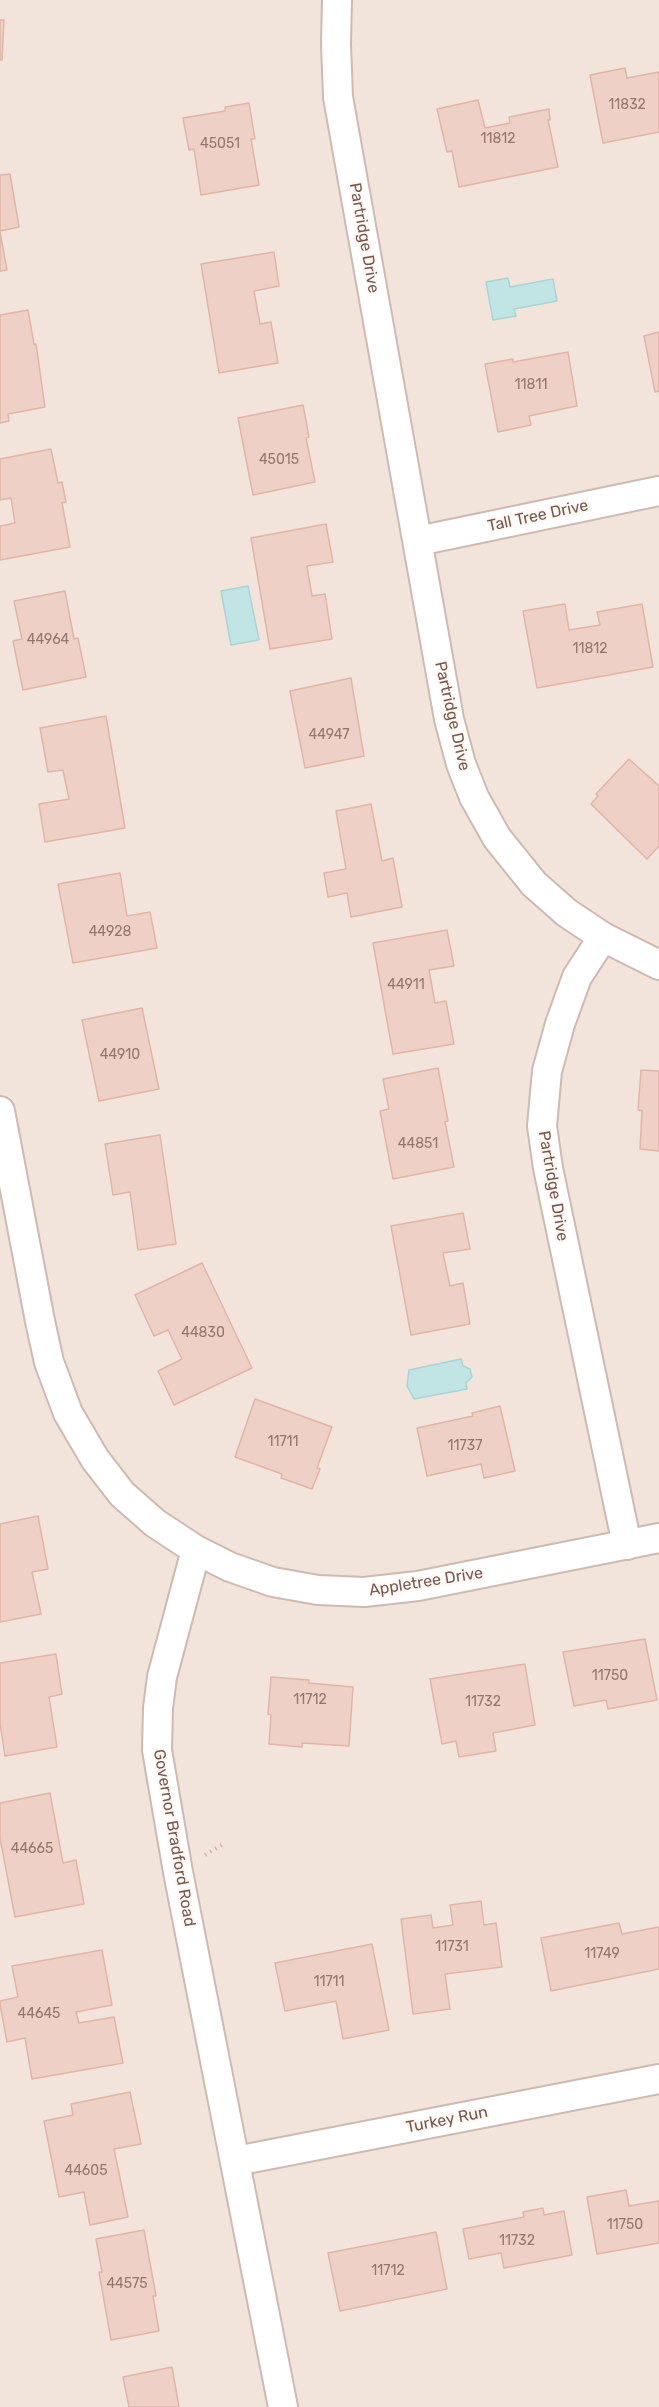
<!DOCTYPE html>
<html>
<head>
<meta charset="utf-8">
<style>
	body { margin:0 }
	canvas { display:block; background:#fbf3ec }
</style>
</head>
<body>
<canvas width="659" height="2407"></canvas>
<script>
const context = document.querySelector('canvas').getContext('2d');
context.lineJoin = 'round';
function fillPath(path, color) { context.fillStyle = color; context.fill(path, 'evenodd'); }
const poly = rows => new Path2D(rows.map(r => 'M' + r).join(''));
function strokePath(path, color, width, dash) { context.strokeStyle = color; context.lineWidth = width; context.lineCap = dash ? 'butt' : 'round'; context.setLineDash(dash || []); context.stroke(path); }
function label(font, color, halo, rows, align = 'center') {
  context.font = font + ' Rubik,sans-serif'; context.lineWidth = 4.5; context.setLineDash([]); context.textBaseline = 'middle'; context.strokeStyle = halo; context.fillStyle = color; for (const [text, x, y, turn = 0] of rows) {
    context.save(); context.translate(x, y); context.rotate((+turn || 0) * Math.PI / 180); context.textAlign = isNaN(turn) ? turn : align; if (halo) context.strokeText(text, 0, 0); context.fillText(text, 0, 0); context.restore();
  }
}
const residential = poly([
	[0,0,659,0,659,2407,0,2407]
]);
const water = poly([
	[508,278,510,287,553,279,557,301,514,309,516,316,493,320,486,282,508,278],
	[248,586,259,640,231,645,221,591,248,586],
	[461,1359,463,1366,470,1369,472,1377,466,1383,467,1389,414,1399,407,1386,409,1370,461,1359]
]);
const building = poly([
	[0,20,4,20,2,60,0,60,0,20],
	[625,68,627,78,659,72,659,132,603,143,590,75,625,68],
	[478,100,485,128,510,123,509,117,549,109,550,120,548,120,558,167,459,187,452,151,447,152,437,109,478,100],
	[249,103,255,139,251,139,259,185,201,195,194,149,189,150,183,118,225,111,225,107,249,103],
	[10,174,19,227,0,231,0,175,10,174],
	[0,232,7,270,0,271,0,232],
	[274,252,279,286,254,291,260,324,271,322,278,363,219,373,201,264,274,252],
	[28,310,34,344,36,344,45,407,8,414,9,421,0,423,0,315,28,310],
	[659,332,659,391,655,392,644,336,659,332],
	[568,352,577,406,529,416,531,425,498,432,485,364,513,359,513,362,568,352],
	[303,405,309,437,306,438,315,482,253,495,238,418,303,405],
	[51,449,58,483,62,482,66,502,62,503,70,547,0,560,0,526,15,523,11,498,0,500,0,459,51,449],
	[326,524,333,562,307,566,312,596,325,594,332,639,270,649,251,538,326,524],
	[65,591,74,639,78,638,86,677,23,690,13,641,22,639,14,601,65,591],
	[565,604,569,630,600,625,597,612,642,604,653,667,537,688,523,611,565,604],
	[351,678,364,756,305,768,290,691,351,678],
	[106,716,125,828,45,842,39,804,69,799,63,770,48,772,40,728,106,716],
	[629,759,659,786,659,846,647,859,591,804,598,796,596,794,629,759],
	[371,804,382,861,393,858,402,907,351,917,347,893,328,897,324,873,346,869,336,811,371,804],
	[120,873,127,916,150,912,157,948,73,963,58,884,120,873],
	[447,930,454,966,429,970,435,1003,446,1001,454,1044,393,1054,373,943,447,930],
	[142,1008,159,1089,99,1101,82,1020,142,1008],
	[438,1068,448,1121,445,1122,454,1167,393,1179,380,1111,389,1109,383,1079,438,1068],
	[641,1070,659,1071,659,1151,640,1149,642,1111,638,1110,641,1070],
	[160,1135,176,1244,138,1250,130,1192,113,1195,105,1144,160,1135],
	[463,1213,470,1249,443,1253,450,1286,463,1283,470,1324,411,1335,391,1226,463,1213],
	[202,1263,252,1368,174,1405,158,1371,182,1359,168,1330,154,1336,135,1295,202,1263],
	[255,1399,332,1427,317,1468,320,1469,312,1489,281,1478,282,1474,235,1457,255,1399],
	[500,1406,515,1471,484,1478,481,1464,427,1476,417,1428,473,1416,472,1413,500,1406],
	[38,1516,48,1569,32,1572,41,1614,0,1622,0,1524,38,1516],
	[645,1639,657,1700,608,1709,606,1700,574,1706,563,1652,645,1639],
	[56,1654,62,1694,49,1697,57,1747,5,1756,0,1723,0,1663,56,1654],
	[525,1664,535,1725,493,1733,496,1751,459,1757,456,1741,442,1744,430,1679,525,1664],
	[271,1677,309,1680,309,1683,353,1687,349,1746,302,1743,302,1747,269,1744,271,1715,268,1714,271,1677],
	[50,1793,63,1863,76,1860,84,1904,15,1917,0,1838,0,1803,50,1793],
	[481,1901,484,1925,496,1923,502,1967,445,1974,450,2009,413,2014,401,1919,431,1915,433,1928,453,1925,450,1905,481,1901],
	[619,1923,622,1934,659,1927,659,1969,551,1991,541,1938,619,1923],
	[372,1944,389,2030,343,2039,336,2001,285,2011,275,1963,372,1944],
	[102,1950,112,2005,76,2012,79,2023,114,2017,123,2063,32,2079,25,2038,7,2042,0,2004,0,2001,18,1997,12,1966,102,1950],
	[130,2092,141,2144,114,2149,128,2217,90,2225,84,2192,59,2197,44,2121,73,2115,71,2104,130,2092],
	[626,2190,629,2206,659,2201,659,2243,597,2254,587,2197,626,2190],
	[543,2208,544,2215,564,2211,572,2255,504,2268,501,2253,469,2259,463,2229,524,2217,523,2212,543,2208],
	[144,2230,156,2296,153,2296,159,2331,111,2340,99,2272,102,2272,96,2239,144,2230],
	[436,2232,447,2289,340,2311,328,2253,436,2232],
	[172,2367,179,2407,129,2407,123,2377,172,2367]
]);
const path = poly([
	[205,1855,223,1844]
]);
const minor = poly([
	[337,0,336,44,338,97,449,719,461,764,474,797,497,838,534,884,567,913,603,937,659,965],
	[418,541,659,491],
	[603,937,577,977,560,1024,547,1071,542,1126,548,1168,627,1545],
	[0,1111,40,1321,49,1362,68,1413,95,1459,122,1494,155,1523,196,1550,162,1677,158,1708,157,1750,178,1872,283,2407],
	[196,1550,230,1567,273,1582,318,1590,364,1592,418,1586,659,1538],
	[236,2161,659,2079]
]);
const numberNames = [
	["11832",627,105],
	["11812",498,139],
	["45051",220,144],
	["11811",531,385],
	["45015",279,460],
	["44964",48,640],
	["11812",590,649],
	["44947",329,735],
	["44928",110,932],
	["44911",406,985],
	["44910",120,1055],
	["44851",418,1144],
	["44830",203,1333],
	["11711",283,1442],
	["11737",465,1446],
	["11750",610,1676],
	["11712",310,1700],
	["11732",483,1702],
	["44665",32,1849],
	["11731",452,1947],
	["11749",602,1954],
	["11711",329,1982],
	["44645",39,2014],
	["44605",86,2171],
	["11750",625,2225],
	["11732",517,2241],
	["11712",388,2271],
	["44575",127,2284]
];
const streetNames = [
	["Partridge Drive",364,238,80],
	["Tall Tree Drive",538,516,-12],
	["Partridge Drive",452,716,77],
	["Partridge Drive",553,1186,80],
	["Appletree Drive",426,1582,-9],
	["Governor Bradford Road",174,1838,80],
	["Turkey Run",447,2120,-11]
];
fillPath(residential, '#f2e4db');
fillPath(water, '#c1e4e4');
strokePath(water, '#a9d4d5', 1.5);
fillPath(building, '#eed0c6');
strokePath(building, '#e0b5a8', 1.5);
strokePath(minor, '#cdbab2', 32);
strokePath(path, '#d4b3a8', 4, [1.5, 4.5]);
strokePath(minor, '#fff', 28);
label('14px', '#93766e', null, numberNames);
label('16px', '#755850', '#fef8f3', streetNames);
</script>
</body>
</html>
